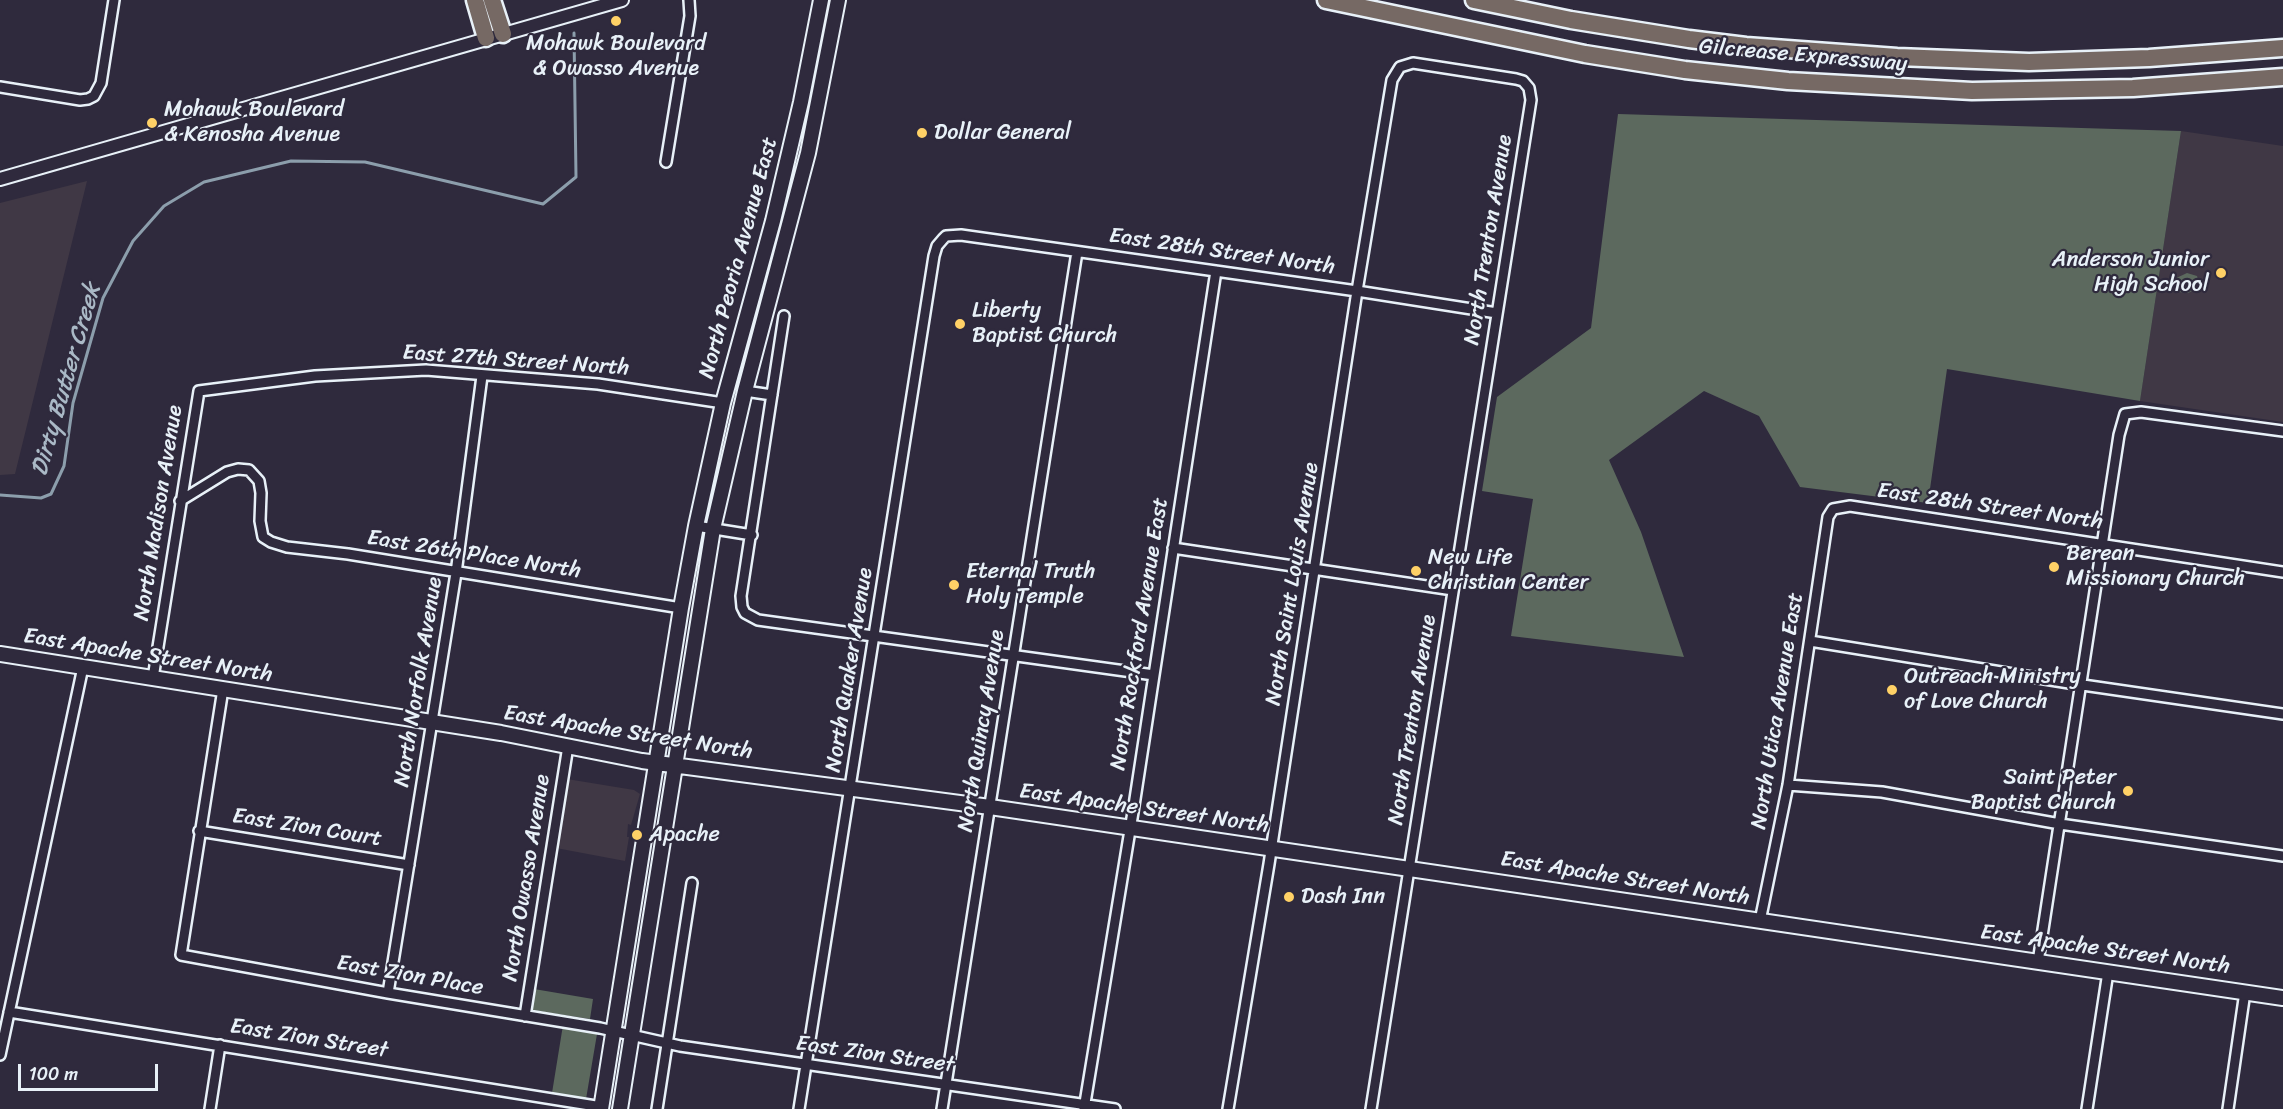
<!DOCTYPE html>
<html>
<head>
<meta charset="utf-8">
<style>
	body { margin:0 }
	#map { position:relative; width:2283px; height:1109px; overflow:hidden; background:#2f2a3d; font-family:Sriracha,sans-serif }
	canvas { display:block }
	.scale { position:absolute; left:18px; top:1064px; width:140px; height:27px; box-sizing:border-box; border:3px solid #e8f1f8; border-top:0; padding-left:8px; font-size:18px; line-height:21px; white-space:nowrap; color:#e8f1f8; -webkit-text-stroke:4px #2f2a3d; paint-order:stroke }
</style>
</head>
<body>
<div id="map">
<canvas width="2283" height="1109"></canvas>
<div class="scale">100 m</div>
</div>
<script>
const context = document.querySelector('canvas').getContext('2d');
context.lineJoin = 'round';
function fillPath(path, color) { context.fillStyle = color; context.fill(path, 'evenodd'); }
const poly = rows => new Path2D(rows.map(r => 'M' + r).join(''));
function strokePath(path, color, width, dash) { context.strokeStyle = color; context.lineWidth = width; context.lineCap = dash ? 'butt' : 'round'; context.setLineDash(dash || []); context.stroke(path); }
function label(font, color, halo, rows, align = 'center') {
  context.font = font + ' Sriracha,sans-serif'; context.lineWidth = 4.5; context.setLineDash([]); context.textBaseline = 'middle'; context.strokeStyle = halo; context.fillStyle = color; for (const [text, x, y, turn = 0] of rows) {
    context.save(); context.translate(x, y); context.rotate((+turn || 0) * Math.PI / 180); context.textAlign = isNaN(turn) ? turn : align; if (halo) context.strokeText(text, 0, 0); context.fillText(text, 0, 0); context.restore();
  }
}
const built = poly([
	[2181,131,2283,146,2283,422,2140,401],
	[87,181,15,474,0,475,0,203],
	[567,779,634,790,640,794,631,825,628,824,627,837,629,837,625,861,556,848]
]);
const green = poly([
	[1618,114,2181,131,2140,401,1947,369,1928,503,1800,487,1759,416,1704,391,1609,460,1641,532,1684,657,1511,636,1533,499,1482,491,1497,397,1591,328],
	[2187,273,2197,276,2199,283,2194,290,2188,293,2179,292,2172,280],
	[534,989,593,999,590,1019,531,1010],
	[563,1025,597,1034,586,1099,552,1093]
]);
const stream = poly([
	[0,495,41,498,51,494,64,466,73,403,103,298,133,241,164,206,204,182,291,161,365,162,543,204,576,177,574,33]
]);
const minor = poly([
	[0,87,80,100,88,99,94,96,101,83,114,0],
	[666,162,690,16,689,0],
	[784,316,741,596,742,607,745,613,758,620,1154,675],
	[745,391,772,395],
	[180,501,227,472,238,469,249,470,259,481,261,493,260,521,263,537,271,542,287,547,348,554,681,608],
	[696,526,752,535],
	[1173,548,1453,590],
	[1810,641,2069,683,2283,714],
	[153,678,199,391,315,376,426,370,598,384,723,403],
	[223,689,181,955,388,993,600,1028,680,1046,1115,1109],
	[1788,785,1882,792,2060,824,2283,856],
	[199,831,409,865],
	[1760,921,1788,785,1828,517,1833,509,1850,506,2283,572],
	[2038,962,2119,435,2125,414,2141,412,2283,431],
	[388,993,456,573,482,376],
	[9,1012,602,1107],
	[525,1016,568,746],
	[0,1055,83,667],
	[210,1109,220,1045],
	[657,1109,692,883],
	[799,1109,934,256,937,246,943,239,946,236,961,235,1357,291,1497,313],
	[942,1109,1077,252],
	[1084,1109,1133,812,1216,271],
	[1228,1109,1269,864,1357,291,1392,80,1400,67,1413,63,1516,79,1523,81,1529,88,1531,100,1371,1109],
	[2087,1109,2108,972],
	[2228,1109,2245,992]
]);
const tertiary = poly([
	[0,179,622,0]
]);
const secondary = poly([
	[0,654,501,733,642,761,990,807,2283,998],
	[601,1109,681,608,696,526,723,403,773,221,801,102,821,0],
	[620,1109,713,529,745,391,808,153,838,0]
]);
const motorway = poly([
	[475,0,486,38],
	[492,0,503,34],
	[1326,0,1585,54,1685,70,1788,81,1972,91,2133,88,2283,77],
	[1474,0,1571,20,1689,39,1746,46,1897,57,2029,62,2149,58,2283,48]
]);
const markers = [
	[616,21,6,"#ffd166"],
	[152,123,6,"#ffd166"],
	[922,133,6,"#ffd166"],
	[2221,273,6,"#ffd166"],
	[960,324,6,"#ffd166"],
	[2054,567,6,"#ffd166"],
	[1416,571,6,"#ffd166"],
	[954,585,6,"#ffd166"],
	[1892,690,6,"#ffd166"],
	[2128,791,6,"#ffd166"],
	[637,835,6,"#ffd166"],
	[1289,897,6,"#ffd166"]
];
const poiNames = [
	["Mohawk Boulevard",616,44,"center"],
	["& Owasso Avenue",616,69,"center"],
	["Mohawk Boulevard",164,110],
	["& Kenosha Avenue",164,135],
	["Dollar General",934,133],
	["Anderson Junior",2209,260,"right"],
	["High School",2209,285,"right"],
	["Liberty",972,311],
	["Baptist Church",972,336],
	["Berean",2066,554],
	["Missionary Church",2066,579],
	["New Life",1428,558],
	["Christian Center",1428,583],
	["Eternal Truth",966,572],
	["Holy Temple",966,597],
	["Outreach Ministry",1904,677],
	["of Love Church",1904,702],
	["Saint Peter",2116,778,"right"],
	["Baptist Church",2116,803,"right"],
	["Apache",649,835],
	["Dash Inn",1301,897]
];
const streetNames = [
	["Gilcrease Expressway",1803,56,5],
	["North Trenton Avenue",1489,240,-81],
	["East 28th Street North",1222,252,8],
	["North Peoria Avenue East",739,258,-75],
	["East 27th Street North",516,361,4],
	["East 28th Street North",1990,507,8],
	["North Madison Avenue",159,513,-81],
	["East 26th Place North",474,555,9],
	["North Saint Louis Avenue",1293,584,-81],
	["North Rockford Avenue East",1140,634,-81],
	["East Apache Street North",148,656,9],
	["North Quaker Avenue",850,670,-81],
	["North Norfolk Avenue",419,682,-81],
	["North Utica Avenue East",1778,711,-81],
	["North Trenton Avenue",1413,720,-81],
	["North Quincy Avenue",982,731,-81],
	["East Apache Street North",628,733,9],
	["East Apache Street North",1144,809,8],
	["East Zion Court",307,828,9],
	["North Owasso Avenue",527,878,-81],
	["East Apache Street North",1625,879,9],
	["East Apache Street North",2105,950,8],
	["East Zion Place",410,976,10],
	["East Zion Street",309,1039,9],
	["East Zion Street",875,1055,8]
];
const waterNames = [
	["Dirty Butter Creek",67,380,-74]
];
fillPath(built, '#403845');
fillPath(green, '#5c695e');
strokePath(stream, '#8c9eac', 3);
strokePath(minor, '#e8f1f8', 14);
strokePath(tertiary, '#e8f1f8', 16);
strokePath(secondary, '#e8f1f8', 18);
strokePath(motorway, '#e8f1f8', 21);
strokePath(minor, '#2f2a3d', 9);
strokePath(tertiary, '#2f2a3d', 12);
strokePath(secondary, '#2f2a3d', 14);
strokePath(motorway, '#766964', 16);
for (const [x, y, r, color] of markers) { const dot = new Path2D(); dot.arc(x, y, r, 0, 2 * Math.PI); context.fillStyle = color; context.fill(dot); strokePath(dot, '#2f2a3d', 2); }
label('22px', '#e8f1f8', '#2f2a3d', poiNames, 'left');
label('22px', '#e8f1f8', '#2f2a3d', streetNames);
label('italic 24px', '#aab9c6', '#2f2a3d', waterNames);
</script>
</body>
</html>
